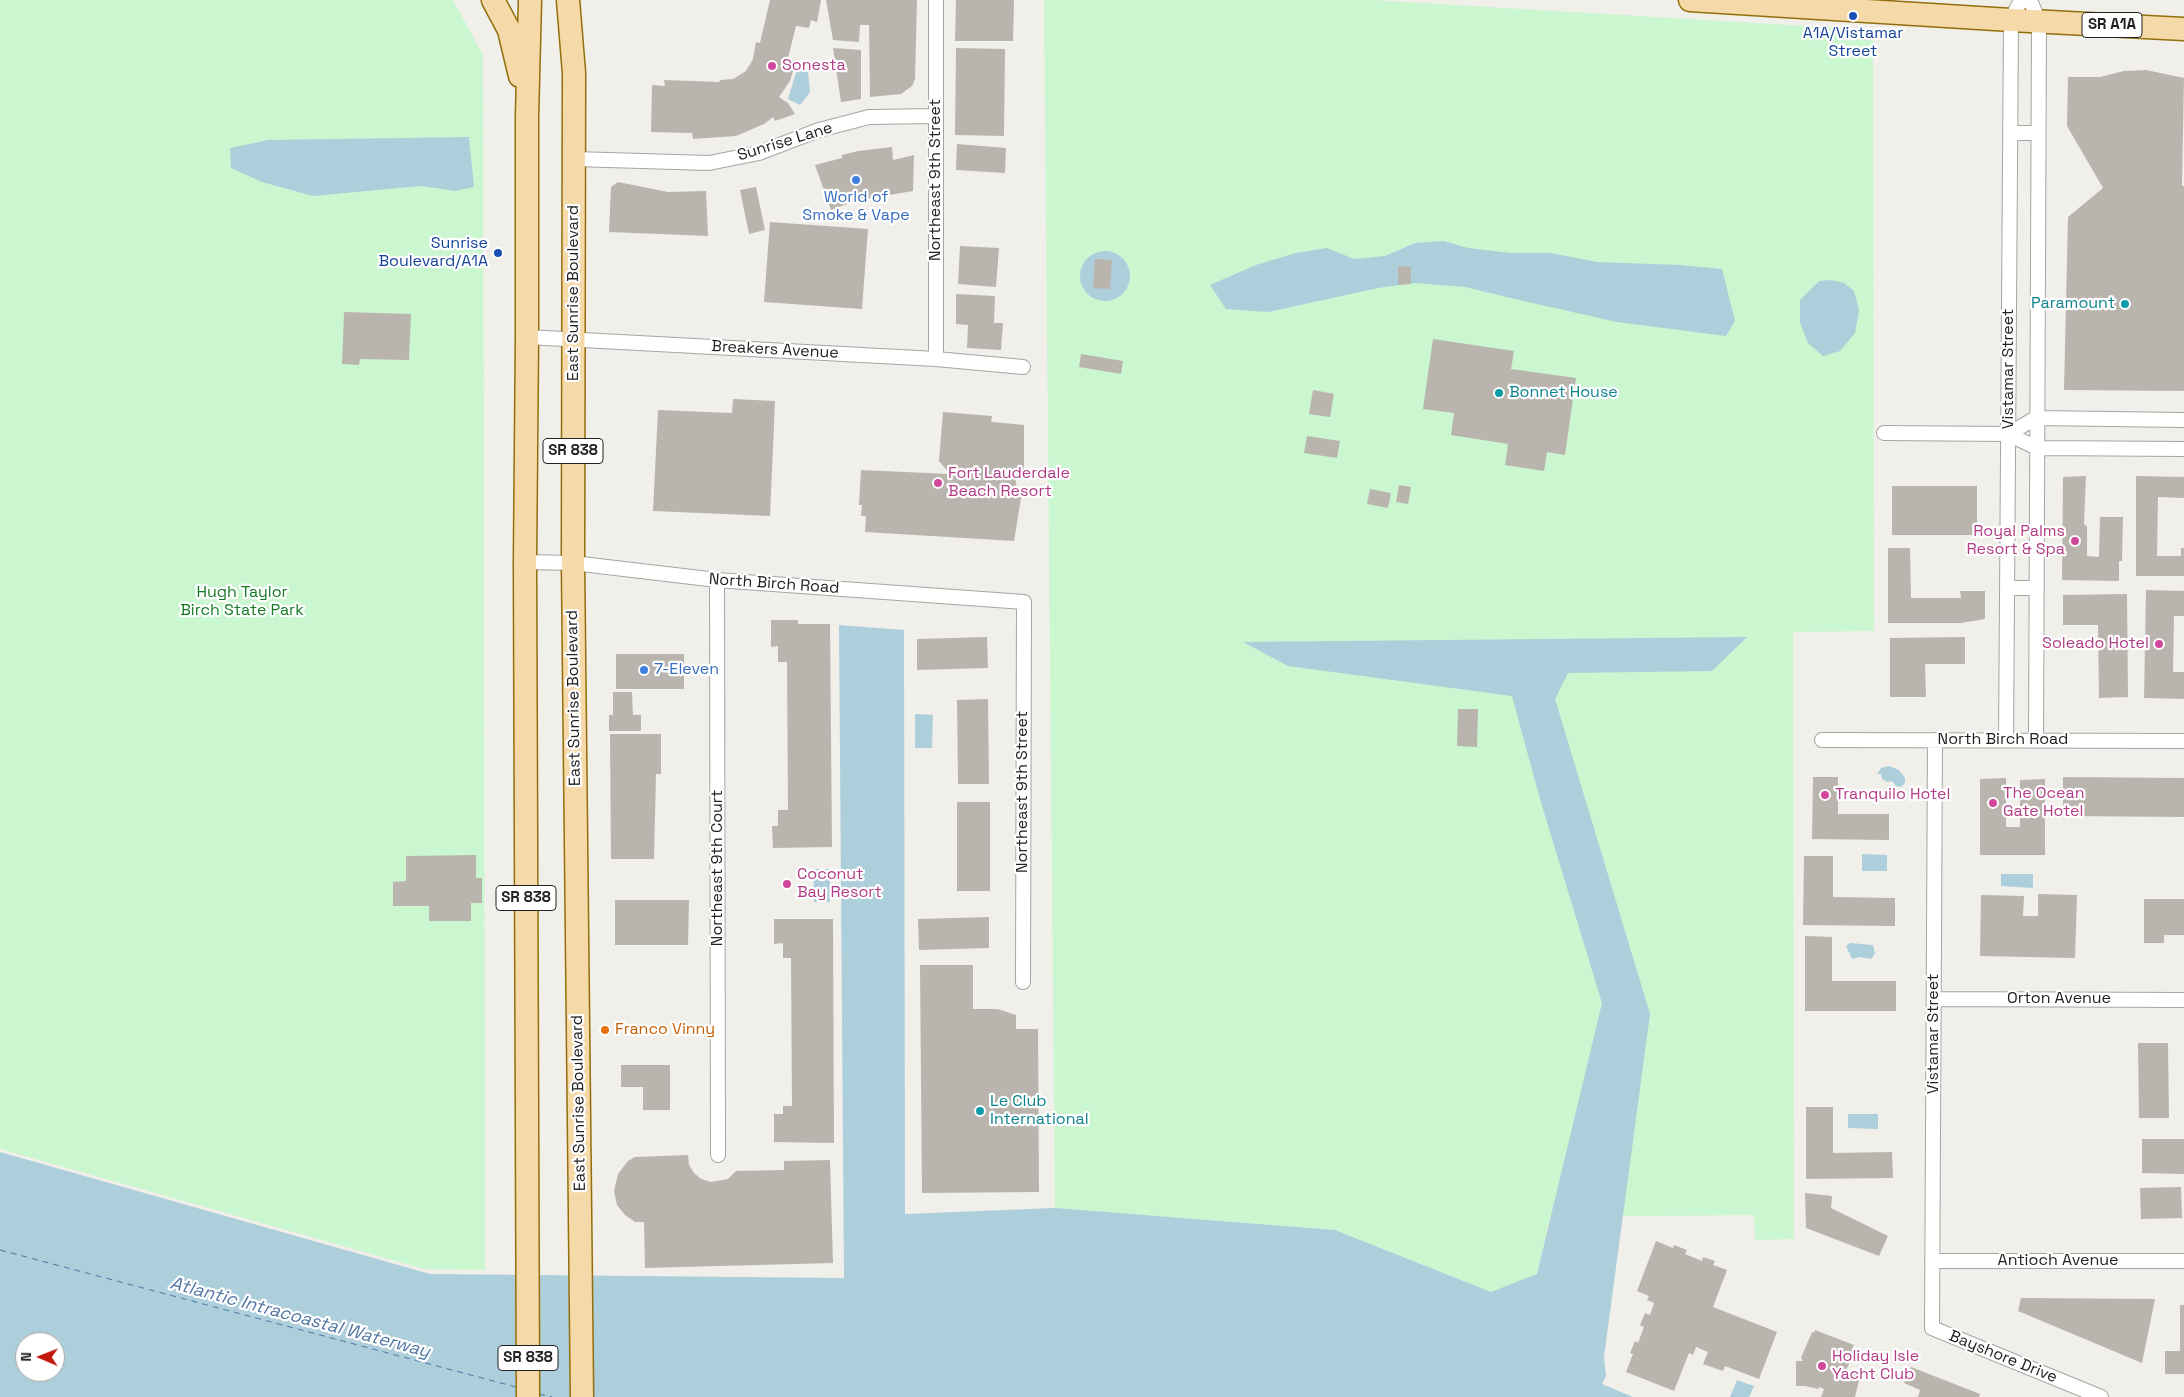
<!DOCTYPE html>
<html>
<head>
<meta charset="utf-8">
<style>
	body { margin:0 }
	#map { position:relative; width:2184px; height:1397px; overflow:hidden; background:#f1efe9; font-family:"Space Grotesk",sans-serif }
	canvas { display:block }
	.north { position:absolute; left:15px; top:1332px; width:50px; height:50px; box-sizing:border-box; background:#fff; border:1px solid #a6a6a6; border-radius:50%; rotate:271deg; font-size:14px; font-weight:700; line-height:20px; text-align:center; color:#212121 }
	.north::after { content:''; display:block; margin:auto; width:18px; height:22px; background:#c4190f; clip-path:polygon(50% 0,100% 100%,50% 72%,0 100%) }
</style>
</head>
<body>
<div id="map">
<canvas width="2184" height="1397"></canvas>
<div class="north">N</div>
</div>
<script>
const context = document.querySelector('canvas').getContext('2d');
context.lineJoin = 'round';
function fillPath(path, color) { context.fillStyle = color; context.fill(path, 'evenodd'); }
const poly = rows => new Path2D(rows.map(r => 'M' + r).join(''));
function strokePath(path, color, width, dash) { context.strokeStyle = color; context.lineWidth = width; context.lineCap = dash ? 'butt' : 'round'; context.setLineDash(dash || []); context.stroke(path); }
function label(font, color, halo, rows, align = 'center') {
  context.font = font + ' "Space Grotesk",sans-serif'; context.lineWidth = 4.5; context.setLineDash([]); context.textBaseline = 'middle'; context.strokeStyle = halo; context.fillStyle = color; for (const [text, x, y, turn = 0] of rows) {
    context.save(); context.translate(x, y); context.rotate((+turn || 0) * Math.PI / 180); context.textAlign = isNaN(turn) ? turn : align; if (halo) context.strokeText(text, 0, 0); context.fillText(text, 0, 0); context.restore();
  }
}
const park = poly([
	[0,0,453,0,483,55,485,1270,424,1269,0,1149],
	[1044,0,1372,0,1873,30,1874,631,1793,632,1794,1239,1755,1240,1754,1215,1550,1217,1537,1274,1491,1292,1335,1230,1055,1208]
]);
const water = poly([
	[797,69,808,72,810,92,800,105,788,99],
	[469,137,474,187,456,191,421,186,313,196,262,182,231,168,230,148,268,140],
	[1444,241,1468,248,1511,253,1550,253,1597,262,1680,265,1722,269,1735,321,1726,336,1617,322,1519,300,1465,287,1415,283,1378,288,1268,312,1226,309,1210,285,1256,265,1296,253,1327,248,1354,259,1385,256,1415,243],
	'1080 276a25 25 0 1 1 50 0a25 25 0 1 1-50 0Z',
	[1831,280,1844,283,1854,291,1859,310,1855,333,1840,351,1823,356,1808,343,1800,323,1800,300,1819,281],
	[839,625,904,630,905,1214,1055,1208,1335,1230,1491,1292,1537,1274,1602,1003,1540,799,1512,696,1288,666,1243,642,1747,637,1712,671,1568,673,1555,699,1650,1014,1604,1357,1606,1376,1602,1384,1633,1397,0,1397,0,1152,430,1274,844,1278],
	[25,1342,55,1342,55,1372,25,1372],
	[915,714,933,715,932,748,915,748],
	[1889,766,1899,770,1905,778,1905,783,1901,787,1896,786,1892,781,1887,782,1882,779,1881,774,1877,774,1881,768],
	[1862,854,1887,855,1887,871,1862,871],
	[813,869,830,869,830,902,814,902],
	[2001,874,2033,874,2033,888,2001,886],
	[1850,943,1873,945,1875,954,1871,959,1860,957,1852,959,1846,946],
	[1848,1114,1878,1114,1878,1129,1848,1128],
	[1737,1380,1754,1386,1749,1397,1730,1397]
]);
const ferry = poly([
	[0,1250,516,1387],
	[539,1394,552,1397]
]);
const building = poly([
	[770,0,821,0,817,22,811,20,809,28,796,26,788,58,796,61,790,81,779,97,788,103,795,114,775,121,773,117,764,124,736,136,693,139,692,133,651,132,652,85,665,86,664,80,719,82,720,80,733,79,746,71,753,59,756,42,760,43],
	[826,0,917,0,915,79,912,86,901,94,870,97,869,25,860,25,859,42,833,40],
	[956,0,1014,0,1013,41,955,41],
	[833,48,861,50,861,99,841,102],
	[956,48,1005,49,1004,136,955,135],
	[2146,70,2184,78,2182,186,2184,186,2184,391,2064,390,2068,217,2103,188,2067,126,2068,77,2100,77,2124,71],
	[957,144,1006,148,1005,173,956,170],
	[892,147,893,160,914,155,913,191,855,201,831,210,815,165,842,158,842,155,858,151],
	[618,182,668,192,706,191,708,236,609,232,611,187],
	[756,187,765,230,749,234,740,190],
	[770,222,868,229,862,309,764,302],
	[960,246,999,248,996,287,958,284],
	[1095,259,1112,260,1110,289,1093,288],
	[1398,266,1411,267,1411,284,1398,285],
	[956,294,995,296,994,323,1003,323,1001,350,967,348,968,325,956,324],
	[344,312,411,314,409,360,360,359,359,365,342,364],
	[1433,339,1514,351,1511,369,1576,378,1565,455,1547,452,1544,471,1505,465,1508,444,1451,435,1454,413,1423,409],
	[1081,354,1123,361,1121,374,1079,367],
	[1313,390,1334,394,1330,417,1309,414],
	[733,399,775,401,770,516,653,511,658,410,732,413],
	[943,412,992,416,991,421,993,422,1024,425,1024,472,1015,474,1017,491,1022,492,1014,541,865,532,866,516,861,516,862,505,859,505,861,470,950,474,939,461],
	[1307,436,1340,441,1337,458,1304,453],
	[2086,476,2084,524,2087,526,2087,556,2099,557,2100,517,2123,517,2122,561,2119,561,2119,581,2062,580,2063,477],
	[2136,476,2184,477,2184,498,2158,497,2157,556,2181,556,2181,548,2184,548,2184,576,2136,576],
	[1399,485,1411,487,1408,504,1396,502],
	[1892,486,1977,486,1977,535,1892,535],
	[1370,489,1391,493,1388,508,1367,504],
	[1888,548,1910,548,1911,598,1961,598,1960,591,1985,591,1985,619,1961,623,1888,623],
	[2146,590,2184,591,2184,616,2174,616,2173,672,2184,672,2184,699,2144,698],
	[2127,594,2128,697,2099,698,2098,625,2063,625,2063,595],
	[771,620,798,620,798,624,830,624,832,847,773,848,772,826,778,826,778,810,788,810,787,662,778,662,778,646,771,647],
	[987,637,988,668,917,670,917,639],
	[1965,637,1965,664,1925,664,1926,697,1890,697,1890,638],
	[616,654,684,654,684,689,616,689],
	[613,692,632,692,633,715,641,715,641,731,609,731,609,715,613,715],
	[988,699,989,784,958,784,957,700],
	[1458,709,1478,709,1477,747,1457,746],
	[610,734,661,734,661,774,656,774,654,859,611,859],
	[1813,777,1838,777,1838,814,1889,814,1889,840,1812,839],
	[2063,777,2184,778,2184,817,2063,816],
	[2006,778,2006,827,2020,827,2020,780,2045,779,2045,855,1980,855,1980,779],
	[957,802,990,802,990,891,957,891],
	[476,855,476,878,482,878,482,903,471,903,471,921,429,921,429,906,393,906,393,882,406,881,406,856],
	[1804,856,1833,856,1833,897,1895,898,1895,926,1803,925],
	[2038,894,2077,895,2075,958,1980,956,1981,895,2024,896,2023,916,2038,916],
	[2144,899,2184,899,2184,935,2164,935,2164,943,2144,943],
	[615,900,689,900,688,945,615,945],
	[989,917,989,948,919,950,918,919],
	[774,919,833,919,834,1143,774,1142,774,1114,783,1114,783,1106,792,1106,791,958,783,958,783,943,774,944],
	[1805,936,1832,937,1832,981,1896,981,1896,1011,1805,1011],
	[920,965,973,965,973,1009,998,1009,1016,1015,1016,1029,1038,1029,1039,1192,922,1193],
	[2138,1043,2168,1043,2169,1118,2139,1118],
	[621,1065,670,1065,670,1110,643,1110,643,1087,621,1087],
	[1806,1107,1833,1107,1833,1153,1892,1152,1893,1178,1806,1179],
	[2142,1139,2184,1139,2184,1174,2142,1173],
	[688,1155,689,1165,694,1173,701,1179,711,1182,728,1179,736,1171,784,1170,784,1161,830,1160,833,1263,645,1268,644,1222,635,1222,625,1215,617,1205,614,1191,618,1174,628,1161,635,1157],
	[2181,1187,2182,1218,2141,1219,2140,1188],
	[1805,1193,1832,1196,1831,1208,1888,1236,1879,1256,1806,1228],
	[1656,1241,1673,1248,1674,1245,1687,1250,1685,1254,1702,1261,1703,1257,1715,1261,1713,1265,1727,1270,1713,1307,1777,1332,1759,1379,1725,1366,1723,1371,1703,1364,1708,1352,1696,1347,1693,1355,1689,1353,1674,1391,1626,1372,1633,1354,1630,1353,1635,1341,1638,1343,1644,1327,1640,1325,1645,1313,1650,1315,1654,1303,1647,1300,1649,1296,1637,1291],
	[2021,1298,2155,1299,2142,1363,2018,1311],
	[2180,1305,2184,1305,2184,1374,2165,1374,2165,1351,2180,1351],
	[1815,1330,1854,1345,1852,1349,1854,1351,1846,1371,1860,1376,1855,1397,1821,1397,1824,1389,1819,1387,1818,1389,1805,1386,1796,1386,1796,1361,1803,1361,1801,1358,1812,1332,1814,1333],
	[1911,1367,1980,1394,1979,1397,1918,1397,1920,1390,1904,1383]
]);
const street = poly([
	[2030,0,2039,22,2036,741],
	[2010,133,2038,133],
	[574,159,709,163,759,153,819,130,869,117,936,116],
	[527,337,936,359,1023,367],
	[936,359,936,0],
	[1884,433,2008,434,2037,448,2184,449],
	[2008,434,2036,418,2184,420],
	[525,562,573,563,717,580,1024,602,1023,982],
	[717,580,718,1155],
	[2007,588,2037,588],
	[1822,740,2184,741],
	[1935,740,1932,1328,2101,1397],
	[2006,741,2011,20,2021,0],
	[1934,999,2184,1000],
	[1932,1261,2184,1261]
]);
const primary = poly([
	[493,0,509,30,520,76],
	[568,0,574,73,573,563,582,1397],
	[1690,0,2011,20,2184,29],
	[528,1397,525,562,527,337,527,117,530,0]
]);
const markers = [
	[1853,16,5,"#1a4fb4"],
	[772,66,5,"#d1479c"],
	[856,180,5,"#3f7fe0"],
	[498,253,5,"#1a4fb4"],
	[2125,304,5,"#0f9aa8"],
	[1499,393,5,"#0f9aa8"],
	[938,483,5,"#d1479c"],
	[2075,541,5,"#d1479c"],
	[2159,644,5,"#d1479c"],
	[644,670,5,"#3f7fe0"],
	[1825,795,5,"#d1479c"],
	[1993,803,5,"#d1479c"],
	[787,884,5,"#d1479c"],
	[605,1030,5,"#e8710a"],
	[980,1111,5,"#0f9aa8"],
	[1822,1366,5,"#d1479c"]
];
const shields = [
	[2112,25,60],
	[573,451,60],
	[526,898,60],
	[528,1358,60]
];
const shieldNames = [
	["SR A1A",2112,25],
	["SR 838",573,451],
	["SR 838",526,898],
	["SR 838",528,1358]
];
const transitNames = [
	["A1A/Vistamar",1853,34],
	["Street",1853,52],
	["Sunrise",488,244,"right"],
	["Boulevard/A1A",488,262,"right"]
];
const hotelNames = [
	["Sonesta",782,66],
	["Fort Lauderdale",948,474],
	["Beach Resort",948,492],
	["Royal Palms",2065,532,"right"],
	["Resort & Spa",2065,550,"right"],
	["Soleado Hotel",2149,644,"right"],
	["The Ocean",2003,794],
	["Gate Hotel",2003,812],
	["Tranquilo Hotel",1835,795],
	["Coconut",797,875],
	["Bay Resort",797,893],
	["Holiday Isle",1832,1357],
	["Yacht Club",1832,1375]
];
const streetNames = [
	["Sunrise Lane",785,142,-17],
	["Northeast 9th Street",936,180,-90],
	["East Sunrise Boulevard",574,293,-90],
	["Breakers Avenue",775,350,3],
	["Vistamar Street",2009,369,-90],
	["North Birch Road",774,584,4],
	["East Sunrise Boulevard",574,698,-91],
	["North Birch Road",2003,740],
	["Northeast 9th Street",1023,792,-90],
	["Northeast 9th Court",718,868,-90],
	["Orton Avenue",2059,999],
	["Vistamar Street",1934,1034,-90],
	["East Sunrise Boulevard",579,1103,-91],
	["Antioch Avenue",2058,1261],
	["Bayshore Drive",2003,1357,22]
];
const shopNames = [
	["World of",856,198],
	["Smoke & Vape",856,216],
	["7-Eleven",654,670,"left"]
];
const cultureNames = [
	["Paramount",2115,304,"right"],
	["Bonnet House",1509,393],
	["Le Club",990,1102],
	["International",990,1120]
];
const parkNames = [
	["Hugh Taylor",242,593],
	["Birch State Park",242,611]
];
const foodNames = [
	["Franco Vinny",615,1030]
];
const waterNames = [
	["Atlantic Intracoastal Waterway",300,1318,15]
];
fillPath(park, '#caf6d0');
fillPath(water, '#adcedb');
strokePath(ferry, '#5075a3', 1, [6, 5]);
fillPath(building, '#bab4ae');
strokePath(street, '#a5a5a5', 16);
strokePath(primary, '#936e0b', 25);
strokePath(street, '#fff', 14);
strokePath(primary, '#f6d9a9', 22);
for (const [x, y, r, color] of markers) { const dot = new Path2D(); dot.arc(x, y, r, 0, 2 * Math.PI); context.fillStyle = color; context.fill(dot); strokePath(dot, '#fff', 2); }
for (const [x, y, w] of shields) { const box = new Path2D(); box.roundRect(x - w / 2, y - 12.5, w, 25, 4); context.fillStyle = '#fff'; context.fill(box); strokePath(box, '#212121', 1); }
label('bold 15px', '#212121', null, shieldNames);
label('16px', '#164399', '#fff', transitNames);
label('16px', '#b23c85', '#fff', hotelNames, 'left');
label('16px', '#212121', '#fff', streetNames);
label('16px', '#366cbe', '#fff', shopNames);
label('16px', '#0d838f', '#fff', cultureNames, 'left');
label('16px', '#147a23', '#fff', parkNames);
label('16px', '#c56008', '#fff', foodNames, 'left');
label('italic 18px', '#5075a3', '#fff', waterNames);
</script>
</body>
</html>
